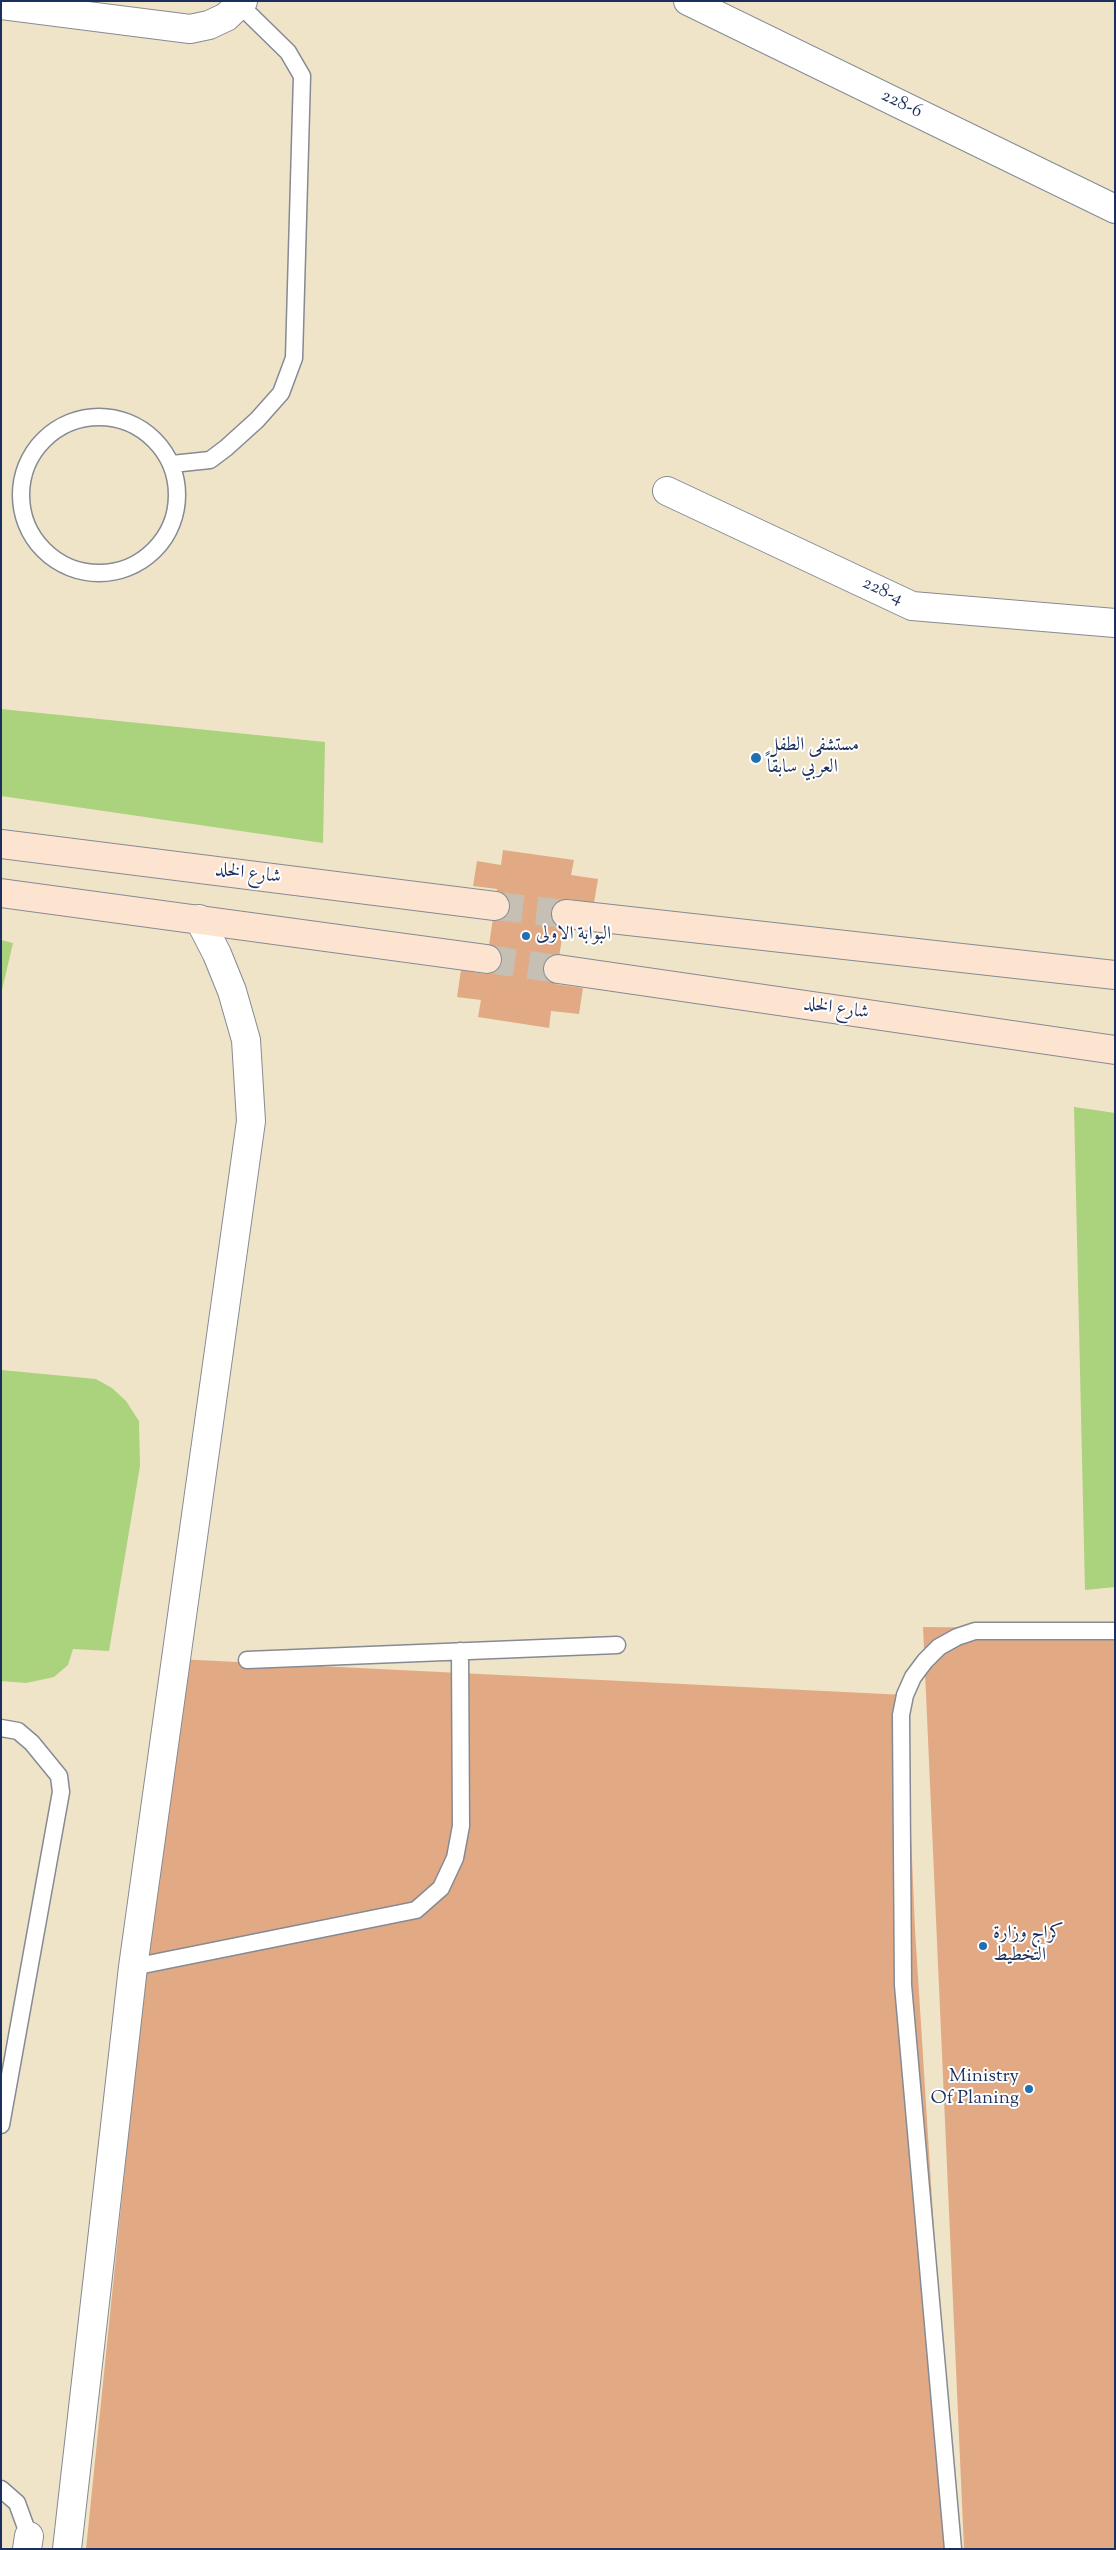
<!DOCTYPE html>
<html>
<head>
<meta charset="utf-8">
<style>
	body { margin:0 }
	#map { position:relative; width:1116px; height:2550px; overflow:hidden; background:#efe4c8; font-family:"Sorts Mill Goudy",serif }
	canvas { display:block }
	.frame { position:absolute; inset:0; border:2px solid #1b2f5e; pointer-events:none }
</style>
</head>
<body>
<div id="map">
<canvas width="1116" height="2550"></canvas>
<div class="frame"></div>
</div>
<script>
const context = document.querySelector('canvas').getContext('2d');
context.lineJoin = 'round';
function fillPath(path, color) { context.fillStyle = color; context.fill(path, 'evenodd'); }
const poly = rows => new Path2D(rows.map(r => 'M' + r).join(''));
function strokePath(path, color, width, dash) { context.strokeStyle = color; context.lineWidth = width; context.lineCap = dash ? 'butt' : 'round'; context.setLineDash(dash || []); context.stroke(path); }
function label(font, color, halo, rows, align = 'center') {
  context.font = font + ' "Sorts Mill Goudy",Amiri,serif'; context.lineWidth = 4; context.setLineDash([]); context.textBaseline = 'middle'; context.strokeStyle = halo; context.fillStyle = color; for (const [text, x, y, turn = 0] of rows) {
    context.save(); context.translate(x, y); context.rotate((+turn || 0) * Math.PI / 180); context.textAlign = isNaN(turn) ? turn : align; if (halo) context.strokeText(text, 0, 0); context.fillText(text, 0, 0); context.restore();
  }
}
const green = poly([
	[1,709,325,742,323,843,1,796],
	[1,940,13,943,1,994],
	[1074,1107,1115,1113,1115,1587,1085,1590],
	[1,1370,96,1379,112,1388,126,1401,139,1421,140,1466,109,1651,73,1649,68,1665,54,1677,26,1683,1,1681]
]);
const building = poly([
	[503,850,574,860,571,875,598,879,594,903,568,899,555,984,583,988,579,1014,551,1011,549,1028,478,1017,481,1000,457,997,461,970,485,974,497,889,473,886,477,861,501,865],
	[923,1627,1115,1629,1115,2549,964,2549],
	[177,1659,905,1695,915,1929,954,2549,86,2549]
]);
const secondaryTunnel = poly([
	[495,906,566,914],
	[487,959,558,969]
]);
const lane = poly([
	'21 495a78 78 0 1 1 156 0a78 78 0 1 1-156 0Z',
	[172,464,210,460,226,448,257,420,281,393,294,358,302,76,288,52,240,5],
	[247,1660,617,1645],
	[1,1728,18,1731,32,1743,59,1776,61,1792,1,2125],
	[133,1967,416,1910,441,1888,455,1858,461,1826,460,1651],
	[1,2489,17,2503,29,2536],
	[953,2549,903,1985,901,1715,905,1695,913,1677,925,1661,939,1647,957,1637,975,1631,1115,1631]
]);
const street = poly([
	[688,1,1115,209],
	[1,5,190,29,209,25,226,17,243,1],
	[667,491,912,606,1115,623],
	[27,2549,29,2536],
	[67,2549,133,1967,251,1121,246,1040,232,991,217,954,199,919]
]);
const secondary = poly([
	[1,844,495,906],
	[1,893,487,959],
	[566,914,1115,975],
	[558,969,1115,1050]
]);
const markers = [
	[756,758,6,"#1f6fb2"],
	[526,936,5,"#1f6fb2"],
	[983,1946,5,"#1f6fb2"],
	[1029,2089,5,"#1f6fb2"]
];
const streetNames = [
	["228-6",901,105,26],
	["228-4",882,592,25],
	["شارع الخلد",248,875,7],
	["شارع الخلد",836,1010,8]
];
const poiNames = [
	["مستشفى الطفل",767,747],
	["العربي سابقاً",767,769],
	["البوابة الاولى",536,936],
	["كراج وزارة",993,1935],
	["التخطيط",993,1957],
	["Ministry",1019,2078,"right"],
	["Of Planing",1019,2100,"right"]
];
fillPath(green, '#abd27d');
fillPath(building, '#e2aa84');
strokePath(secondaryTunnel, '#c5c0b3', 28, [28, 14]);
strokePath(lane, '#858a93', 19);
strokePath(street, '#858a93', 30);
strokePath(secondary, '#858a93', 30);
strokePath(lane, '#fff', 16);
strokePath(street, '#fff', 28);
strokePath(secondary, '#fde4d1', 28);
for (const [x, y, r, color] of markers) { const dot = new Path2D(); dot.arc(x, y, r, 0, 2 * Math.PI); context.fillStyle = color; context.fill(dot); strokePath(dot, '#fff', 2); }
label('19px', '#1b2f5e', '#fff', streetNames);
label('19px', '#1b2f5e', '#fff', poiNames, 'left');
</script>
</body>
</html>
